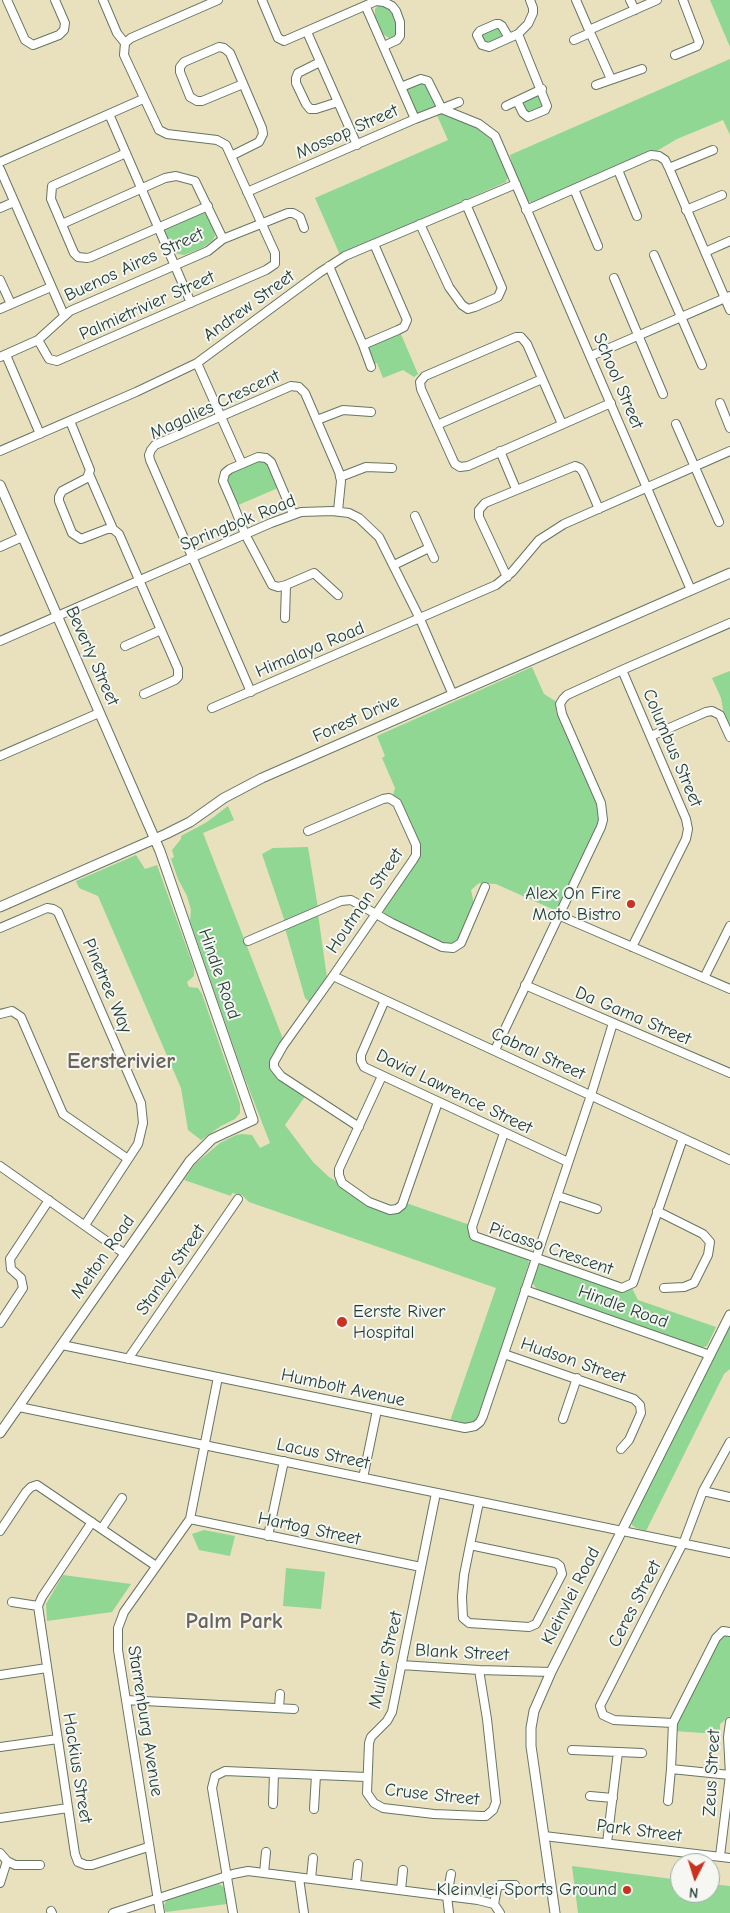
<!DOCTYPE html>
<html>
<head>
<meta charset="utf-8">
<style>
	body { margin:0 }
	#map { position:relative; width:730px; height:1913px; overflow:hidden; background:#e9e0bd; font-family:"Comic Neue",sans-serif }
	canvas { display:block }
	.north { position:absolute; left:670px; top:1853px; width:50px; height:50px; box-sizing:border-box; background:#f6f6f2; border:1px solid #a0aca6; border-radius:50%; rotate:185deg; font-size:14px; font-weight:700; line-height:20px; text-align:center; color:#1f3d34 }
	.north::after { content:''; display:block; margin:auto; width:18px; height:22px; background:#c8321e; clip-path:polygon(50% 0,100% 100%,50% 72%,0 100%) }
</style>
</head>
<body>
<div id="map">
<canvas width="730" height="1913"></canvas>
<div class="north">N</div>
</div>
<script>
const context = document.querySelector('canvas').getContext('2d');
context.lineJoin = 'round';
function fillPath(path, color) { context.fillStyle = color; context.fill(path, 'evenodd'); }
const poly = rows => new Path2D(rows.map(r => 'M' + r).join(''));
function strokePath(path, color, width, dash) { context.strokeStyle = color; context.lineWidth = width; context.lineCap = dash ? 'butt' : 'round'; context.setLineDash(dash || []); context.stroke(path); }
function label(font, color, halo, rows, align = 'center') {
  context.font = font + ' "Comic Neue",sans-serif'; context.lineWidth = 4; context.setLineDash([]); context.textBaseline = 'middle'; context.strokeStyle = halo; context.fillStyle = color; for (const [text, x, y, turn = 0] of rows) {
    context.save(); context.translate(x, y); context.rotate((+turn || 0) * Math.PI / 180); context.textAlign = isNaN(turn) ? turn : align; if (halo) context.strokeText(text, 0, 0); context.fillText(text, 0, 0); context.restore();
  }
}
const green = poly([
	[710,0,730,0,730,47],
	[379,4,387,5,396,17,396,37,391,39,381,33,375,22,375,9],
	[496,25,501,27,504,35,502,39,489,45,483,43,480,37,482,32],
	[730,59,730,135,723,120,677,139,655,152,535,203,526,201,514,174,510,155],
	[419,82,426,83,436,105,435,108,417,114,415,113,406,89],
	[538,95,542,96,543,107,530,114,525,113,522,105,523,102],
	[437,112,445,113,487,133,494,143,508,176,506,182,340,255,315,198,448,140,436,113],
	[202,211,207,213,214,228,215,236,213,240,202,248,184,255,172,253,163,231,164,228],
	[400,332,418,374,414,377,403,370,383,378,377,363,372,365,367,347],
	[257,460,264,460,268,463,278,488,236,506,226,482,227,476,230,473],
	[532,667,544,694,557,702,556,711,597,805,599,812,598,823,559,912,496,884,479,883,471,890,474,904,458,942,448,946,385,916,384,913,383,909,417,858,399,801,393,795,395,788,382,758,385,756,377,736],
	[730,671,730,729,724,715,721,698,712,678],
	[228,806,234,820,203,833,283,1039,273,1055,271,1062,306,1095,285,1125,313,1162,329,1177,388,1212,406,1203,470,1225,472,1238,477,1242,528,1260,529,1263,483,1406,479,1416,472,1423,466,1424,450,1421,496,1288,249,1202,242,1195,232,1193,231,1196,184,1180,195,1164,220,1143,236,1135,242,1134,252,1135,260,1148,270,1143,242,1071,190,921,191,910,187,896,178,879,171,859,174,857,172,850,181,839,181,836,207,822],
	[308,847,318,908,285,922,262,854,273,848],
	[136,855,145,869,157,865,194,968,194,976,187,982,189,987,198,988,202,994,240,1104,240,1113,235,1119,221,1126,201,1140,188,1130,181,1088,98,896,79,888,76,881],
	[318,914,327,978,309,1002,305,998,285,928],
	[542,1264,617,1291,625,1291,632,1288,638,1300,716,1327,707,1346,699,1348,538,1291,532,1282,537,1265],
	[730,1324,730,1369,724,1374,646,1531,636,1528,632,1525,632,1521],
	[204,1530,235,1536,230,1556,199,1550,192,1534],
	[286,1568,325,1572,321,1609,283,1606],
	[63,1575,131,1584,112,1612,47,1621,46,1604],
	[730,1634,730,1716,720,1724,720,1729,717,1734,674,1731,720,1639,724,1635],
	[572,1866,680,1880,680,1893,710,1893,710,1884,730,1886,730,1913,578,1913],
	[219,1884,224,1887,227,1904,166,1912,165,1911,164,1905,167,1900]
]);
const minor = poly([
	[7,0,25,40,33,45,59,35,64,30,65,23,55,0],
	[103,0,117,33,125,43],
	[262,0,278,38,284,41,376,1],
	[576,0,589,30,657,0],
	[630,0,635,10],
	[376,1,384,2,392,6,396,11,400,22,400,36,397,40,384,46],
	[366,7,415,119],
	[589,30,611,79],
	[307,32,357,145],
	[509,38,502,26,499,24,496,24,480,31,477,35,482,45,489,47,509,38,518,34,528,24,533,13,533,8,530,0],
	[574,40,590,33],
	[125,43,131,38,218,0],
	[675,55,697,46,699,42,683,0],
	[320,62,298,73,296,78,296,83,306,104,310,109,316,109,338,102],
	[596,85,642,69],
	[401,87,421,79,428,81,442,109],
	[517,101,523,113,528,117,545,110,547,106,518,34],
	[506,106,542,89],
	[442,109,479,124,495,136,691,590],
	[109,114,191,303],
	[126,153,52,186,51,199,74,253,78,257,87,258,91,257,208,206],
	[231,156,259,142,263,134,262,128,230,53,224,48,219,47,184,62,180,67,180,72,190,97,197,101,202,101,243,84],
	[0,162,143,99],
	[669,168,713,150],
	[0,169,64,315],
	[618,170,637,216],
	[574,189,598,246],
	[247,192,415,119,459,102],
	[0,208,14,202],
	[526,210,651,155,659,156,665,160,669,168,730,310],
	[686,210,722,195],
	[62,224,165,178,176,176,195,181,223,239],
	[420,224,449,287,462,305,468,309,475,307,498,297,502,288,466,204],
	[705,252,730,241],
	[654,255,702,365],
	[329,266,363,345,398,330,404,327,407,320,374,244],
	[614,278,663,394],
	[0,280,11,304],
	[0,309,51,287],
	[38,340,49,359,57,361,266,270,275,264,275,253,226,145,217,140,167,134,159,130,124,55,125,43],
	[363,345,371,367],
	[6,355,40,434],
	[591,356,730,296],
	[0,357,38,340,70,311,208,251,223,239,288,213,293,213,300,217,304,228],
	[197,363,242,464],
	[720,403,730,428],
	[317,420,343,410,371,412],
	[70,421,90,470,87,478,62,491,59,497,59,501,72,533,81,539,107,529,113,529,119,534,178,669,178,677,175,680,144,694],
	[562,424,527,344,521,337,516,337,425,376,420,382,421,389,453,460,455,464,460,467,468,466,611,403],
	[676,424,719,522],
	[437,425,542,379],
	[0,451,136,392,197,363,319,273,345,256,516,184],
	[500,451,516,489],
	[89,474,113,529],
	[340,477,366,467,392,468],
	[293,514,271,462,266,458,258,457,230,469,225,473,223,481,233,504,245,534,272,585,278,587,286,585,314,573,338,595],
	[415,516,434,558],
	[0,547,22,537],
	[394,565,429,548],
	[507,577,479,517,479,510,485,503,575,466,580,468,583,472,599,509],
	[285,618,286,585],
	[0,641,271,523,301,512,332,511,349,513,359,518,379,537,420,619,453,695],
	[125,646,161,630],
	[622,670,686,819,688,829,686,839,632,947],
	[251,692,150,460,149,455,151,450,155,445,291,386,299,387,305,393,339,472,341,481,338,511],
	[212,708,496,585,512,572,539,540,564,524,730,451],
	[651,736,706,712,712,711,720,715,730,737],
	[0,756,99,713],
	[308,831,383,799,389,798,397,803,416,845,416,855,413,860,333,976,283,1046,274,1062,274,1067,281,1076,359,1127],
	[558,915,730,989],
	[0,928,47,908,53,909,58,912,141,1103,143,1123,138,1144,85,1225],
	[248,941,341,901,351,900,392,923,442,947,453,948,461,943,485,887],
	[333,976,730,1160],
	[704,978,730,926],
	[525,985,730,1073],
	[385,1000,361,1055,361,1061,364,1067,568,1162],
	[0,1014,12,1011,21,1017,63,1114,128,1159],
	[495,1050,601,827,603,820,601,803,562,714,560,704,563,699,567,695,622,670,730,623],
	[382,1076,339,1169,339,1175,342,1183,369,1202,390,1210,397,1209,402,1205,438,1102],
	[504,1133,472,1227,474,1236,622,1288,633,1283,683,1138],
	[0,1166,125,1254],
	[558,1196,597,1209],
	[657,1211,703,1234,710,1242,708,1255,694,1283,684,1287,664,1288],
	[525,1290,710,1355],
	[0,1323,23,1288,21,1278,11,1269,10,1259,49,1200],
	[62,1345,465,1428,475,1426,480,1422,483,1416,591,1095,613,1023],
	[504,1354,634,1399,640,1405,641,1413,629,1440,621,1449],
	[128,1359,238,1199],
	[19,1407,730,1553],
	[563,1419,577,1378],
	[363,1478,377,1410],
	[703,1491,730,1497],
	[436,1493,392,1712,387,1721,371,1737,369,1743,367,1793,374,1803,383,1808,434,1814,481,1816,486,1816,493,1810,496,1802,487,1719,479,1670],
	[190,1519,421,1567],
	[92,1522,42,1597,38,1606,75,1854,78,1862,86,1865,92,1865,148,1847],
	[102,1528,122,1498],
	[0,1531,26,1492,31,1487,37,1485,156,1566],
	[268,1536,284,1461],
	[470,1545,556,1563,560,1566,562,1574,536,1624,529,1627,469,1623,463,1618,462,1597,464,1575,470,1545,479,1502],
	[12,1602,38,1606],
	[401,1665,479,1670,551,1672],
	[0,1675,47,1668],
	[126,1700,294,1709],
	[279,1708,280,1694],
	[673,1723,614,1720,603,1715,600,1706,685,1539,703,1491,730,1442],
	[0,1747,58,1739],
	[572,1750,642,1753],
	[671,1769,730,1775],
	[590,1796,613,1798],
	[668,1801,671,1769,673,1723,716,1638,723,1631,730,1632],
	[273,1804,274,1773],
	[314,1809,316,1775],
	[0,1818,68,1808],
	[544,1836,730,1858],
	[607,1843,618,1752],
	[0,1853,7,1861,15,1865,40,1865],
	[720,1856,730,1775,728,1737,730,1722],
	[264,1873,266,1852],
	[299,1878,304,1913],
	[311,1879,313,1858],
	[0,1883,7,1861],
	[356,1884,358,1864],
	[401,1890,403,1870],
	[494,1904,497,1888,500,1885,515,1885],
	[51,1911,52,1913],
	[113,1913,233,1874,248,1871,478,1900,494,1904,500,1913],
	[160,1913,118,1650,118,1628,124,1612,190,1519,218,1377],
	[233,1913,212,1788,215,1776,225,1771,366,1777],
	[449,1913,447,1896,451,1874]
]);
const tertiary = poly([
	[0,485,160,851,253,1120,212,1139,190,1161,0,1433],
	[0,907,166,834,190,822,224,798,262,778,730,573],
	[555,1913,531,1746,531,1728,534,1711,551,1672,730,1315]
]);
const markers = [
	[631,904,5,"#c8321e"],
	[342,1322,6,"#c8321e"],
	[627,1890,5,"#c8321e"]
];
const streetNames = [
	["Mossop Street",347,132,-24],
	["Buenos Aires Street",134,265,-25],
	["Palmietrivier Street",147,306,-24],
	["Andrew Street",249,306,-36],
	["School Street",618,381,67],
	["Magalies Crescent",215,405,-25],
	["Springbok Road",238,523,-22],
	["Himalaya Road",310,650,-23],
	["Beverly Street",92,656,66],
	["Forest Drive",356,719,-24],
	["Columbus Street",672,748,67],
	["Houtman Street",365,901,-56],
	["Hindle Road",219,974,71],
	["Pinetree Way",107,986,67],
	["Da Gama Street",633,1016,23],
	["Cabral Street",538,1054,25],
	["David Lawrence Street",454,1092,26],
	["Picasso Crescent",551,1249,19],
	["Melton Road",103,1257,-55],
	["Stanley Street",171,1270,-55],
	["Hindle Road",623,1307,20],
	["Hudson Street",573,1361,19],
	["Humbolt Avenue",343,1388,12],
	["Lacus Street",323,1454,12],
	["Hartog Street",309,1529,12],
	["Kleinvlei Road",571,1596,-63],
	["Ceres Street",635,1604,-63],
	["Blank Street",462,1653,3],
	["Muller Street",386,1660,-77],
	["Starrenburg Avenue",145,1721,81],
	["Hackius Street",77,1768,81],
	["Zeus Street",712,1773,-87],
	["Cruse Street",432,1795,6],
	["Park Street",639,1831,7]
];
const poiNames = [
	["Alex On Fire",621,894],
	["Moto Bistro",621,915],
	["Eerste River",353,1312,"left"],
	["Hospital",353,1333,"left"],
	["Kleinvlei Sports Ground",617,1890]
];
const districtNames = [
	["Eersterivier",121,1062],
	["Palm Park",234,1622]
];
fillPath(green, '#8fd793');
strokePath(minor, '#667664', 10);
strokePath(tertiary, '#667664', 11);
strokePath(minor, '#fff', 8);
strokePath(tertiary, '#fff', 9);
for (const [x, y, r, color] of markers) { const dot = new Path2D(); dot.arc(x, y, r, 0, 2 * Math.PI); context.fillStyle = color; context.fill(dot); strokePath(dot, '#f6f6f2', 2); }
label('18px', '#1f3d34', '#f6f6f2', streetNames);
label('18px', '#1f3d34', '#f6f6f2', poiNames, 'right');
label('bold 22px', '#696359', '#f6f6f2', districtNames);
</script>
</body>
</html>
